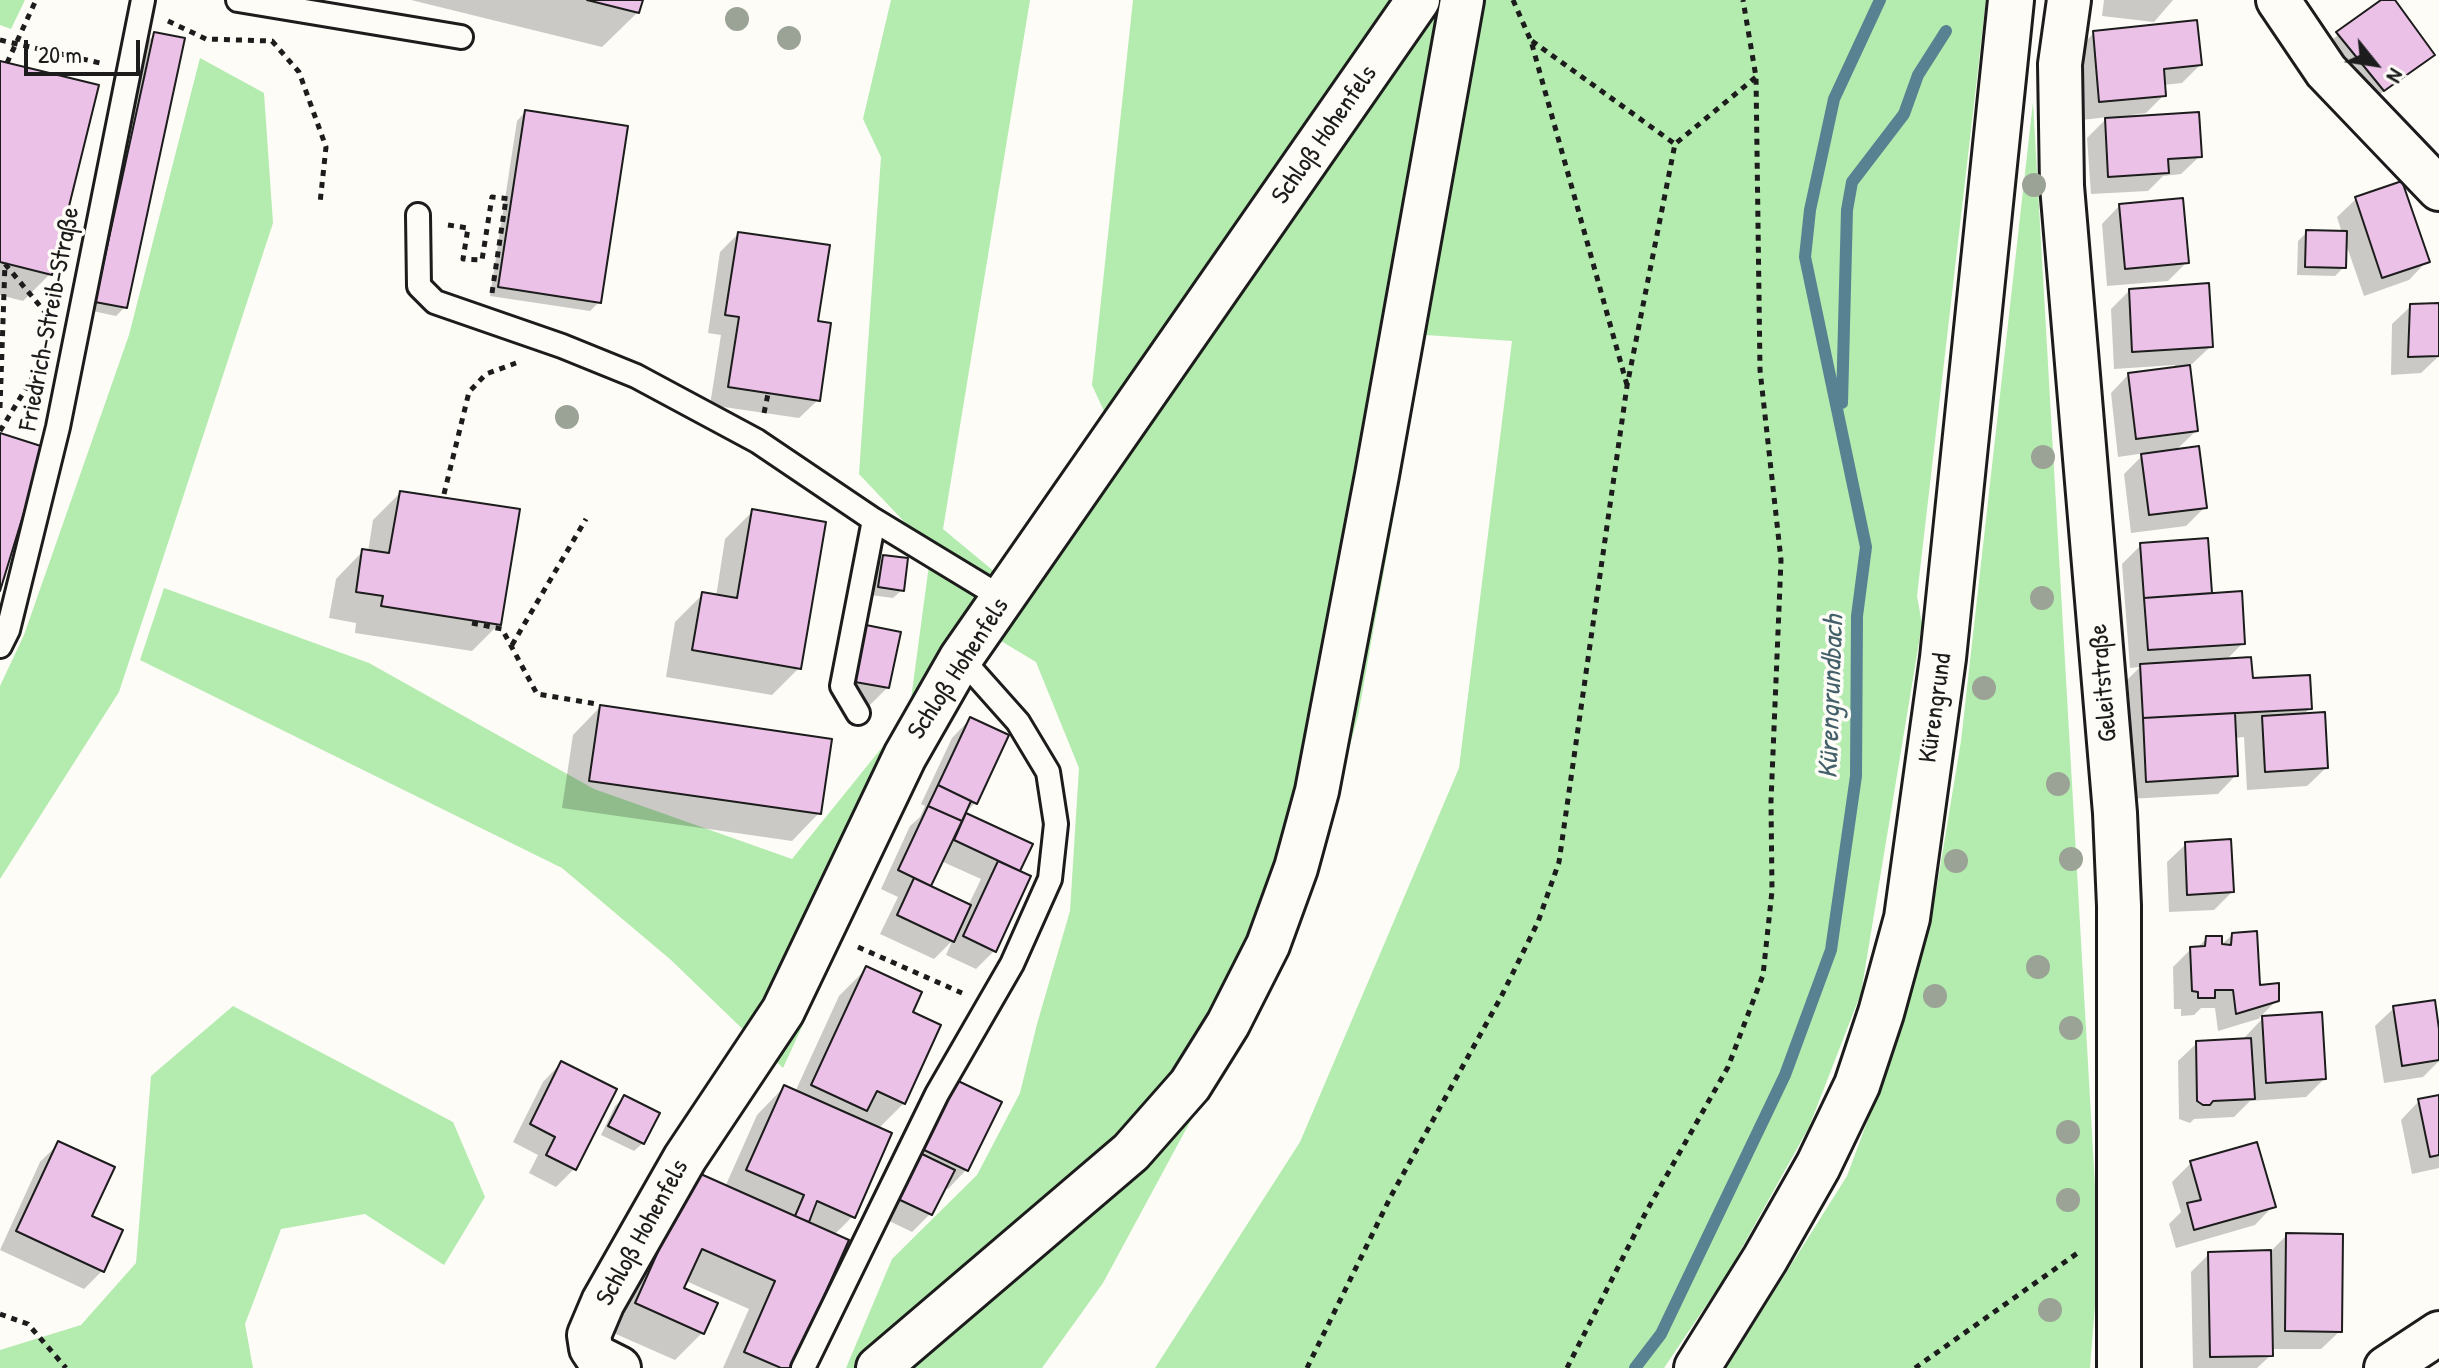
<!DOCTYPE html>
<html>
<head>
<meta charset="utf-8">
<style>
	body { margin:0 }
	#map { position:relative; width:2439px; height:1368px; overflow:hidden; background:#fdfcf7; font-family:"Patrick Hand",sans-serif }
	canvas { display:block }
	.north { position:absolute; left:2335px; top:24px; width:80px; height:80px; -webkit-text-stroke:6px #fdfcf7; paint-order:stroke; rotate:120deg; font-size:22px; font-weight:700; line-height:32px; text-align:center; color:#1c1c1c }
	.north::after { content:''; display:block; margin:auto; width:28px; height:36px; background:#1c1c1c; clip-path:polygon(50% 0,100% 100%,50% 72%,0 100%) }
	.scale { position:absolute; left:24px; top:40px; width:116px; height:36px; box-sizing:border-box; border:4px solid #1c1c1c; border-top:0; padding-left:10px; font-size:24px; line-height:28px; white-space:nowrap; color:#1c1c1c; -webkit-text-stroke:6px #fdfcf7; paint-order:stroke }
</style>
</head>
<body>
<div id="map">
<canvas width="2439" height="1368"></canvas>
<div class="north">N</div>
<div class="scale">20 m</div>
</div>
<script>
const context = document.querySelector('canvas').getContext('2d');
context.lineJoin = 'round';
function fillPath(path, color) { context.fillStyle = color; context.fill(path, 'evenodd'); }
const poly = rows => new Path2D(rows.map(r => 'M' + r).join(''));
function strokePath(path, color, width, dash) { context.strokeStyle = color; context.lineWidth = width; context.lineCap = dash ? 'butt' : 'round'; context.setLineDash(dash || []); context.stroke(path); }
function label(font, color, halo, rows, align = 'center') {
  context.font = font + ' "Patrick Hand",sans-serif'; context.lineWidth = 7; context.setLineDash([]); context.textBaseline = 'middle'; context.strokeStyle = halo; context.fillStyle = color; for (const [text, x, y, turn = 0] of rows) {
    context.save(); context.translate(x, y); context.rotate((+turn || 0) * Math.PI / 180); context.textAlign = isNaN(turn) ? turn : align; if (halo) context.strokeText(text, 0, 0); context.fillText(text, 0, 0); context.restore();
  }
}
const green = poly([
	[0,0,25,0,11,29,0,25],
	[891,0,1030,0,943,529,1002,578,1109,422,1092,385,1133,0,1986,0,1917,596,1922,624,1861,993,1809,1127,1728,1273,1664,1368,1155,1368,1300,1142,1459,768,1512,341,1426,335,1358,716,1306,907,1103,1283,1042,1368,846,1368,892,1259,977,1175,1020,1093,1037,1024,1070,911,1079,768,1036,662,996,638,953,698,783,1068,671,960,562,868,140,660,164,588,369,663,594,789,792,859,909,714,931,550,859,474,881,157,863,119],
	[200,58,264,93,273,223,119,692,0,879,0,686,24,635,129,335],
	[2033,102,2099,1256,2090,1368,1726,1368,1847,1176,1893,1052,1914,986,1937,886,1961,741],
	[233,1006,453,1122,485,1197,444,1265,365,1214,281,1229,245,1324,253,1368,0,1368,0,1350,81,1325,136,1263,151,1076]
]);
const shadow = poly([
	[411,0,640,0,638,12,602,47],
	[2104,0,2173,0,2154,22,2102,16],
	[2384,0,2393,0,2433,54,2375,98,2329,42],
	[2094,33,2200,65,2182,83,2163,85,2164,95,2146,113,2132,115,2133,118,2200,156,2181,174,2163,176,2148,191,2091,194,2087,138,2108,117,2082,120,2075,51],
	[155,34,125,307,116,316,88,310,146,43],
	[0,63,50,274,23,301,0,295],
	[525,112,599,302,590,311,490,296,517,121],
	[2400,183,2427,261,2409,280,2364,296,2345,241,2344,267,2335,276,2297,275,2298,241,2307,232,2342,233,2337,217,2356,199],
	[2120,205,2187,262,2168,281,2107,286,2102,224],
	[738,234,816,323,818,400,799,418,710,405,721,335,708,333,720,252],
	[2129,291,2211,346,2192,364,2188,365,2196,431,2175,451,2205,507,2186,526,2131,533,2124,474,2145,453,2118,457,2111,393,2129,374,2175,369,2175,365,2114,369,2111,309],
	[2439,305,2439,356,2421,373,2391,375,2392,324,2411,306],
	[400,493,499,624,472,651,355,633,356,623,329,618,336,579,363,551,368,552,373,520],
	[753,511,799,668,772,695,666,677,675,622,702,595,716,597,725,539],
	[2206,540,2210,595,2243,643,2225,661,2251,681,2310,708,2302,716,2326,768,2307,786,2247,790,2244,737,2234,738,2236,775,2218,794,2129,799,2114,693,2140,667,2130,668,2122,564,2141,545],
	[884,557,902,590,893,598,870,595,875,566],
	[866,627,888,687,869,706,837,700,848,645],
	[600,707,819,813,792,841,562,808,573,735],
	[970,719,975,803,964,814,1030,845,1017,872,995,950,976,969,946,955,952,941,934,959,880,934,898,897,881,889,910,826,920,817,925,806,921,804,952,738],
	[941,861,981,879,968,906,928,887],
	[2186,844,2232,892,2214,910,2169,912,2167,862],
	[2232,935,2258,987,2277,1000,2259,1018,2261,1018,2218,1031,2215,1008,2201,1008,2194,1015,2181,1016,2181,1009,2174,1009,2173,967,2191,949,2197,948,2207,938,2220,946],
	[867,968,910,1013,904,1103,878,1129,853,1216,834,1235,790,1368,723,1368,749,1309,686,1281,682,1289,702,1333,675,1360,609,1331,667,1201,725,1187,757,1115,784,1087,795,1092,839,996],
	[2394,1008,2439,1043,2439,1061,2423,1077,2384,1083,2375,1026],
	[2263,1018,2324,1079,2306,1097,2250,1101,2234,1117,2194,1119,2190,1123,2179,1119,2178,1061,2197,1043,2245,1040,2245,1037],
	[561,1063,575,1168,556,1187,529,1173,538,1155,513,1142,543,1082],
	[2439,1097,2439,1168,2412,1174,2401,1120,2419,1101],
	[624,1098,643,1143,634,1151,601,1135,615,1106],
	[936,1100,999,1103,966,1170,948,1189,944,1187,930,1214,912,1232,881,1217],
	[58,1144,89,1217,102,1271,84,1289,0,1250,40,1162],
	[2191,1163,2273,1206,2255,1225,2176,1248,2169,1224,2181,1212,2172,1182],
	[2287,1235,2340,1331,2321,1349,2270,1349,2271,1355,2257,1368,2193,1368,2191,1272,2209,1254,2270,1252]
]);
const stream = poly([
	[1842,403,1847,210,1852,182,1904,114,1918,75,1946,31],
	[1635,1368,1661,1334,1785,1075,1831,950,1856,776,1857,616,1866,547,1805,257,1810,210,1834,99,1880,0]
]);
const building = poly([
	[587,0,643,0,639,13,587,0],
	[2381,0,2395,0,2435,55,2384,91,2336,32,2381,0],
	[2197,20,2202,65,2164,69,2166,96,2099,102,2093,31,2197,20],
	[154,32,185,38,127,308,95,302,154,32],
	[0,61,99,85,52,275,0,262,0,61],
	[525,110,628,126,601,303,498,287,525,110],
	[2199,112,2202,157,2168,159,2169,173,2108,177,2105,118,2199,112],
	[2402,181,2430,262,2382,278,2355,197,2402,181],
	[2183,198,2189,263,2125,269,2119,204,2183,198],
	[2306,230,2347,231,2346,268,2305,267,2306,230],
	[738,232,830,245,818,321,831,323,820,401,728,387,739,317,725,315,738,232],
	[2209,283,2213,347,2132,352,2129,289,2209,283],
	[2439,303,2439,356,2408,357,2410,304,2439,303],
	[2190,365,2198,431,2136,439,2128,373,2190,365],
	[0,433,44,447,0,591,0,433],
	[2199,446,2207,508,2149,515,2141,454,2199,446],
	[400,491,520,509,501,625,381,606,383,596,356,592,362,549,389,553,400,491],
	[752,509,826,522,801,669,692,650,702,592,737,598,752,509],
	[2208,538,2212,593,2144,598,2140,543,2208,538],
	[883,555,908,558,904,591,878,587,883,555],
	[2242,591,2245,644,2148,650,2144,598,2242,591],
	[866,625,901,632,889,688,855,682,866,625],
	[2251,657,2253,678,2310,675,2312,709,2143,718,2140,664,2251,657],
	[600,705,832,739,821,814,589,781,600,705],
	[2325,712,2328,768,2265,772,2262,716,2325,712],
	[2235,713,2238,776,2146,782,2143,718,2235,713],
	[970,717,1009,735,977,804,938,785,970,717],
	[938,785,971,801,962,821,928,806,938,785],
	[928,806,962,821,931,886,898,870,928,806],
	[966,813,1033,844,1020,871,954,840,966,813],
	[2231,839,2234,892,2187,895,2185,842,2231,839],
	[998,861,1031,876,996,952,963,936,998,861],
	[914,878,971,905,954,942,897,915,914,878],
	[2257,931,2260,985,2279,983,2279,1001,2236,1014,2233,990,2215,990,2215,998,2198,998,2198,992,2192,991,2190,947,2205,946,2206,936,2222,936,2222,944,2231,945,2232,933,2257,931],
	[866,966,922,992,913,1012,941,1025,905,1104,877,1091,867,1111,811,1085,866,966],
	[2435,1000,2439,1029,2439,1060,2402,1066,2393,1006,2435,1000],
	[2322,1012,2326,1079,2266,1083,2262,1016,2322,1012],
	[2251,1038,2255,1099,2213,1101,2210,1105,2203,1105,2197,1101,2196,1041,2251,1038],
	[561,1061,617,1089,576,1170,546,1155,555,1137,530,1124,561,1061],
	[954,1079,1002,1102,968,1171,920,1148,954,1079],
	[784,1085,892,1133,855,1218,817,1201,809,1222,795,1216,804,1195,746,1170,784,1085],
	[624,1095,660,1113,644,1144,608,1126,624,1095],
	[2439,1095,2439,1155,2430,1157,2418,1099,2439,1095],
	[58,1141,115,1167,92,1216,123,1230,104,1272,16,1231,58,1141],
	[2257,1142,2276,1207,2194,1230,2187,1203,2201,1200,2190,1161,2257,1142],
	[920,1153,955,1170,932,1215,898,1199,920,1153],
	[694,1171,849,1240,792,1368,781,1368,744,1352,775,1281,702,1249,684,1288,718,1303,704,1334,635,1303,694,1171],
	[2286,1233,2343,1234,2342,1332,2285,1331,2286,1233],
	[2271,1250,2273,1356,2210,1357,2208,1252,2271,1250]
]);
const path = poly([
	[1513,0,1531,41,1627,385],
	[168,21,206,39,272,41,299,72,326,147,320,203],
	[0,40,100,63],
	[1532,41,1675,144],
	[7,63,36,0],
	[448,225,468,228,463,259,482,260,492,197,511,199],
	[5,264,50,318],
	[492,293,506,199],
	[0,408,5,263],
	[764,413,768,394],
	[0,431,36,372],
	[444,494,469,392,486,374,516,363],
	[472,623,502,629,537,694,597,704],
	[512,645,586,519],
	[858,947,962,993],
	[0,1314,28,1324,66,1368],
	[1307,1368,1391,1196,1501,997,1538,922,1559,862,1627,386,1675,144,1756,77],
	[1567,1368,1646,1212,1728,1067,1763,975,1772,891,1771,801,1781,560,1760,370,1756,77,1743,0],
	[1915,1368,2079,1252]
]);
const lane = poly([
	[238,0,461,37],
	[418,215,419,286,435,302,562,346,636,376,757,441,874,520,1004,599],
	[0,646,8,630,58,427,143,0],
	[858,713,842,686,874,520],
	[803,1368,937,1094,1012,964,1050,879,1056,824,1048,772,1018,722,961,658]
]);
const street = poly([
	[2069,0,2060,64,2062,186,2115,813,2119,906,2119,1368],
	[2278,0,2326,71,2439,189],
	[619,1368,597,1357,591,1348,589,1335,603,1302,685,1158,783,1011,905,756,961,658,1418,0],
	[878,1368,1131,1152,1190,1085,1228,1024,1268,945,1296,868,1317,791,1377,475,1462,0],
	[2386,1368,2439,1333]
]);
const secondary = poly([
	[1697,1368,1765,1259,1818,1166,1857,1085,1881,1013,1907,918,1943,658,2011,0]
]);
const trees = [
	[737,19],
	[789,38],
	[2034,185],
	[567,417],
	[2043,457],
	[2042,598],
	[1984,688],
	[2058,784],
	[2071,859],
	[1956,861],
	[2038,967],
	[1935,996],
	[2071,1028],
	[2068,1132],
	[2068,1200],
	[2050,1310]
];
const streetNames = [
	["Schloß Hohenfels",1325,135,-55],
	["Friedrich-Streib-Straße",50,319,-79],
	["Schloß Hohenfels",959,669,-57],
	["Geleitstraße",2104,683,-95],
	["Kürengrund",1936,708,-82],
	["Schloß Hohenfels",643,1233,-61]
];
const waterNames = [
	["Kürengrundbach",1832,697,-88]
];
fillPath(green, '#b4ebae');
fillPath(shadow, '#0003');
strokePath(stream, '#588192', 12);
fillPath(building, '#ebc1e7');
strokePath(building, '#1c1c1c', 2);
strokePath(lane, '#1c1c1c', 28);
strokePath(street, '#1c1c1c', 48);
strokePath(secondary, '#1c1c1c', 50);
strokePath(path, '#1c1c1c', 5, [6, 6]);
strokePath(lane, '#fdfcf7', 22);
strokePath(street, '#fdfcf7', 42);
strokePath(secondary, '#fdfcf7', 44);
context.fillStyle = '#9ba397';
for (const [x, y] of trees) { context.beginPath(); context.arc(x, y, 12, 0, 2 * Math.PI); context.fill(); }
label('26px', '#1c1c1c', '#fdfcf7', streetNames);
label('italic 28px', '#44606b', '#fdfcf7', waterNames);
</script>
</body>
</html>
